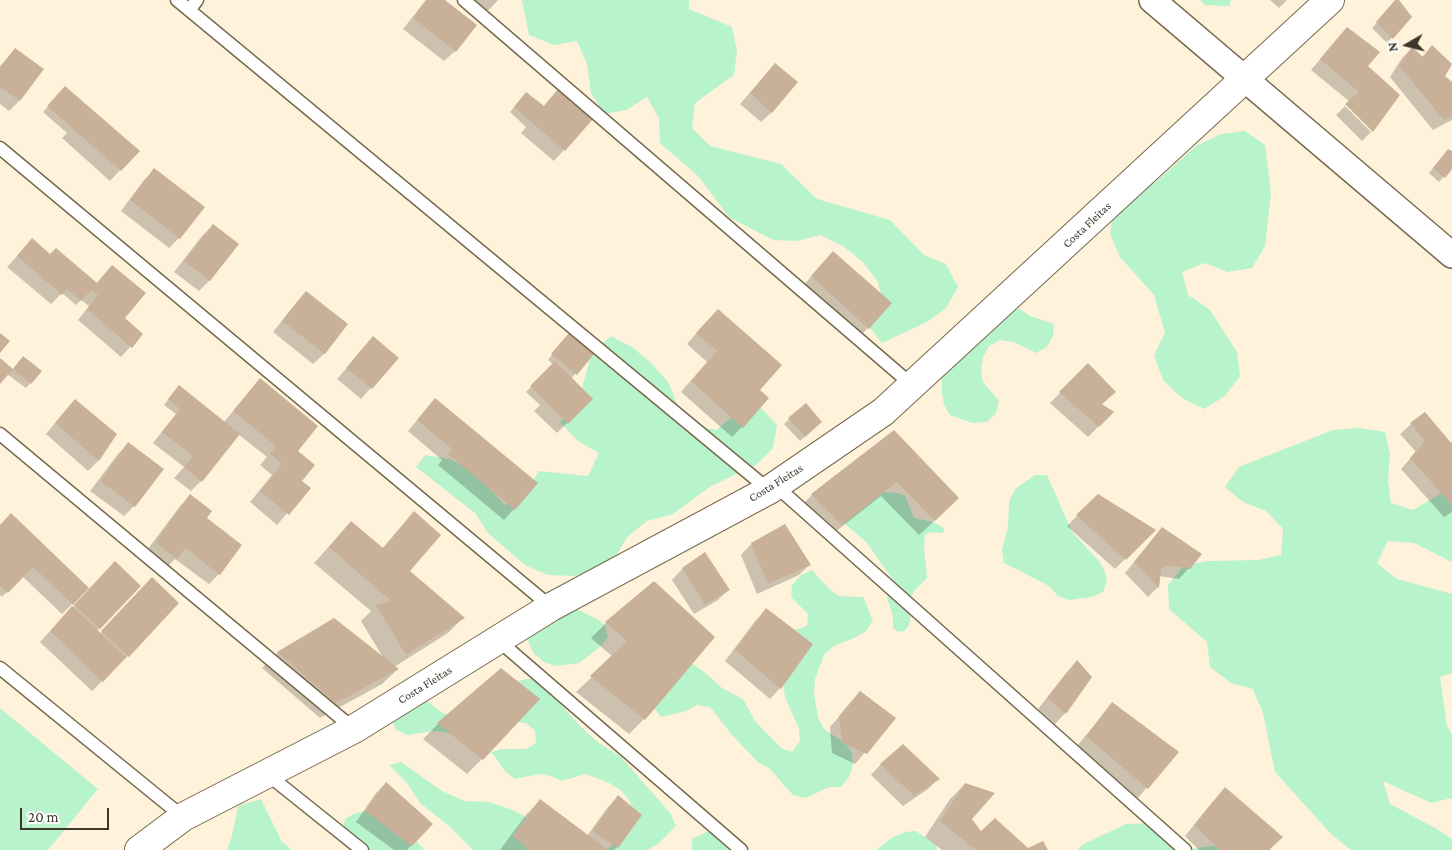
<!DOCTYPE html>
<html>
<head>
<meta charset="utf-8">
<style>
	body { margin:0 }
	#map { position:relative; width:1452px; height:850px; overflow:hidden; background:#fef2da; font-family:"Crimson Pro",serif }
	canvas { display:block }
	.north { position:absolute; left:1382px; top:20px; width:50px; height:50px; -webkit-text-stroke:4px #fff; paint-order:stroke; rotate:262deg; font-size:14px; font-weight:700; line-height:20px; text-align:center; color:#3c372b }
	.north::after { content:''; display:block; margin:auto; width:18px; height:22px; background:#3c372b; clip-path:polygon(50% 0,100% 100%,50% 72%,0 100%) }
	.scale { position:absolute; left:20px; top:808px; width:89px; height:22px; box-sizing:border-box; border:2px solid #3c372b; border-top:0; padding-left:6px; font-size:15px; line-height:18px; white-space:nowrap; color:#3c372b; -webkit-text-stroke:4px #fff; paint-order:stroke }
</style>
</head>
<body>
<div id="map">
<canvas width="1452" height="850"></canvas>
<div class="north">N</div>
<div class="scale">20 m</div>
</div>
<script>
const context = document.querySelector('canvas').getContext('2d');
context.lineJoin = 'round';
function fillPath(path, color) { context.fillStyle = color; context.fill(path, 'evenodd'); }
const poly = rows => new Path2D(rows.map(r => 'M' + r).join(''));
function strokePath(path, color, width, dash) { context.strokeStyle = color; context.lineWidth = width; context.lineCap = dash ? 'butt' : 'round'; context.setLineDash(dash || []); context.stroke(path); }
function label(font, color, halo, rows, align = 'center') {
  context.font = font + ' "Crimson Pro",serif'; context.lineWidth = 4; context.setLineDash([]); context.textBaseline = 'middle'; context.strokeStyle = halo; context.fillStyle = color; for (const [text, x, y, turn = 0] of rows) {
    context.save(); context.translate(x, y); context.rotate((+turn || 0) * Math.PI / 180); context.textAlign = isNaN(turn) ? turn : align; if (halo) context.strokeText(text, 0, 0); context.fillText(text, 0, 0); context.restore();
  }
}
const green = poly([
	[522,0,689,0,689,9,732,27,737,50,734,75,695,103,692,128,710,146,781,164,817,199,890,220,924,255,946,264,958,287,946,308,927,322,882,343,866,323,884,306,878,282,862,261,843,246,820,235,797,241,773,240,729,217,698,176,660,143,659,118,647,97,626,110,604,114,591,93,587,64,577,41,554,45,529,35],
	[1200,0,1231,0,1229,6,1205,5],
	[1245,131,1265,145,1271,193,1265,246,1252,268,1228,272,1205,263,1182,272,1188,295,1210,310,1237,352,1240,376,1225,396,1204,409,1182,398,1163,380,1154,355,1165,333,1154,295,1120,257,1110,234,1114,207,1131,189,1156,182,1196,146,1221,134],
	[1008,306,1020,309,1030,316,1054,324,1053,336,1047,347,1036,353,1014,342,1000,340,989,346,983,357,981,369,983,382,999,401,996,413,987,422,972,423,950,415,944,405,942,393,941,358],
	[611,336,632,347,651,363,668,382,677,404,691,425,716,430,737,413,761,408,777,425,773,448,756,465,711,486,673,514,647,521,628,536,615,557,596,570,573,576,548,575,525,565,488,533,475,513,416,467,425,455,450,459,471,470,505,505,526,492,539,471,588,476,599,453,578,441,560,422,578,404,591,354],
	[1359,428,1385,432,1390,455,1388,480,1391,503,1413,510,1452,487,1452,562,1414,543,1388,541,1377,563,1397,579,1452,594,1452,673,1440,677,1447,726,1452,735,1452,798,1431,803,1383,781,1390,804,1437,829,1452,839,1452,850,1351,850,1332,835,1275,772,1263,713,1253,689,1231,683,1210,667,1207,642,1169,609,1168,585,1184,565,1209,561,1258,560,1281,555,1283,529,1266,511,1243,502,1225,487,1239,467,1333,430],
	[1035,475,1047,475,1072,532,1098,560,1104,569,1107,580,1103,592,1092,597,1069,600,1058,596,1049,586,1004,563,1002,550,1008,527,1009,501,1015,489],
	[881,492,899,493,905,496,914,518,933,522,944,528,943,533,930,532,925,535,924,547,927,578,914,591,911,597,910,621,908,627,904,631,898,632,893,628,893,616,887,598,893,586,893,580,867,543,843,522],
	[812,570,829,589,839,596,863,597,873,621,866,631,856,637,834,646,824,655,815,679,814,693,818,718,824,729,845,743,852,753,853,765,849,777,841,787,829,787,806,798,793,795,769,768,758,762,732,735,710,707,697,705,686,711,661,717,654,708,681,659,693,664,703,671,722,688,743,699,755,721,781,748,792,752,800,741,799,729,785,697,782,674,786,638,795,630,807,626,808,614,791,597,792,585,801,575],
	[562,602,595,618,605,625,608,637,600,647,579,663,555,666,544,662,534,654,527,638,524,627],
	[526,679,538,679,580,726,599,743,621,757,671,814,676,826,658,844,647,850,607,850,612,845,623,840,633,808,627,797,619,789,609,783,586,774,562,781,551,776,539,774,515,779,505,771,491,752,502,749,526,749,536,743,535,731,526,723,501,721,467,738,444,732,432,731,408,735,396,730,390,714,422,697,441,712,452,717,515,682],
	[0,708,98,789,48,850,0,850],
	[401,762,442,791,464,801,489,802,513,810,524,816,532,826,543,850,473,850,449,826,420,803,407,783,389,765],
	[261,799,282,842,292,850,227,850,232,836,238,806],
	[367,811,402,824,424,850,360,850,343,830,345,819,356,813],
	[1150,823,1191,849,1217,845,1263,842,1272,850,1078,850,1082,845,1126,824],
	[709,831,730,841,740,850,692,850,692,839],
	[916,831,936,845,937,850,876,850,893,837,905,832]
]);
const shadow = poly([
	[426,0,442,0,475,25,455,51,444,61,403,29],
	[468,0,498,0,485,14],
	[1270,0,1287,0,1279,8],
	[1397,0,1410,17,1387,43,1372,28],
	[1337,39,1366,66,1372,130,1350,102,1311,70],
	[1432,47,1443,76,1452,84,1452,120,1433,130,1390,77,1402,58,1412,48,1422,57],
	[15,49,42,69,19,101,9,111,0,104,0,66],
	[775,64,772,112,761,122,740,104],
	[558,91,564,150,554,161,521,133,526,127,510,112,522,98,543,107],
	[61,92,138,151,110,181,62,138,67,133,43,112],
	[1345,106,1371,132,1362,141,1336,115],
	[1452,152,1452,167,1439,182,1429,173,1443,156],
	[155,170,179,238,169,248,121,211,144,180],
	[213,225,237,244,209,281,199,291,174,272,202,236],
	[32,240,50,256,96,284,112,266,123,318,142,334,121,357,78,320,89,306,81,300,76,305,62,293,51,304,7,267],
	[823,263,868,328,858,338,802,287],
	[306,292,347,324,324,354,313,364,273,332,296,303],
	[707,321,742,427,732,437,681,392,707,362,687,344],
	[373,338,397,358,361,399,337,379],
	[564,339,592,354,571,379,591,399,557,433,534,411,540,405,526,392,553,364,548,360],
	[0,360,12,370,18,363,40,372,26,388,7,374,0,382],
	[1088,365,1101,405,1112,413,1088,437,1050,403],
	[260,380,296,451,300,481,309,488,277,525,250,502,272,475,260,465,267,457,238,434,201,481,191,491,174,478,184,467,153,443,176,414,164,405,174,392,223,423],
	[435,399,514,509,504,520,438,465,442,460,408,431],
	[65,411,115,435,98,461,88,471,46,434],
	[789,419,816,427,800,441,784,424],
	[1411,424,1450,444,1452,442,1452,512,1444,517,1401,469,1416,452,1400,434],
	[894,431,943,513,919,535,881,496,826,539,797,510,812,495],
	[128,444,134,506,124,516,90,491,118,454],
	[190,496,205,519,219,574,209,584,175,559,166,568,145,553,180,506],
	[414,513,409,571,463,618,448,633,394,667,397,670,382,684,320,718,262,668,277,653,334,620,384,659,361,621,371,611,314,563,351,522,382,549],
	[1077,516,1154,530,1115,569,1067,526],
	[0,526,72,604,62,614,22,576,2,597,0,595],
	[785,526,809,565,799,575,757,594,741,555,751,544],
	[1162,528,1189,568,1179,579,1159,576,1158,587,1148,597,1125,573],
	[705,554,728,590,718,600,694,614,672,580,682,569],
	[105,573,139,586,97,631,100,634,142,589,177,603,128,656,92,691,40,642],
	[654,583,644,719,629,734,576,692,613,657,591,638,606,623],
	[766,610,811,644,780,688,770,699,725,661,756,620],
	[1077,662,1090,677,1065,713,1055,724,1038,709,1067,672],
	[501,670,482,759,467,774,423,739,438,724],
	[860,693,895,718,855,764,832,753,830,727],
	[1112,704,1177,752,1137,799,1077,746],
	[881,764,938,779,928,789,903,806,871,775],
	[386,783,431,824,407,850,394,850,356,822,376,793],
	[965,784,970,819,981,833,1028,849,1047,850,942,850,925,837,950,799],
	[618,797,617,847,614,850,500,850,525,816,540,800,587,836,608,807],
	[1215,799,1268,850,1199,850,1185,836]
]);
const building = poly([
	[426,0,445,0,477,25,456,52,413,18],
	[1395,0,1399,0,1412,17,1393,39,1376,22],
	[1347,27,1380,52,1368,66,1400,95,1373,132,1345,104,1359,92,1320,59],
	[1432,45,1452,64,1445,76,1452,82,1452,116,1444,120,1399,66,1412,47,1423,57],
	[15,48,44,69,20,101,0,87,0,68],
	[775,63,798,82,772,113,750,93],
	[65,86,140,151,121,171,47,106],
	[558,89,593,119,565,151,514,107,526,92,544,106],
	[1448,149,1452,151,1452,169,1445,178,1433,168],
	[154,168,205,207,180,239,130,200],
	[213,224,239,244,210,281,184,261],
	[32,238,50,254,56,248,97,283,112,265,146,293,125,318,143,334,132,348,87,309,98,295,91,290,81,301,67,289,62,295,17,256],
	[833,251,892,303,869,329,811,276],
	[306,291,348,324,325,354,282,321],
	[718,309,782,365,760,390,769,398,743,428,691,381,717,351,696,333],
	[0,333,10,341,0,353],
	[569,333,594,354,577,375,551,354],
	[373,336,399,358,372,389,346,368],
	[23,356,42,371,31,384,13,369],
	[0,358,13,369,0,384],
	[555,361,593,399,568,424,530,386],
	[1088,363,1116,392,1102,404,1114,412,1099,427,1059,392],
	[260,378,318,426,298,451,315,465,302,481,311,488,289,515,260,491,282,464,270,454,276,446,233,411],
	[179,385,240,434,202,482,184,467,193,456,162,432,180,409,168,399],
	[435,398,538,483,515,510,448,454,452,449,417,420],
	[75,399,117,434,99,461,55,423],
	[806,403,822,422,805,437,788,418],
	[1425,412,1452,444,1452,505,1410,458,1425,441,1410,423],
	[894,430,959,498,935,521,897,482,842,525,811,494],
	[128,442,164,469,135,507,100,481],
	[190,494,212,511,207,518,242,545,220,575,185,548,177,559,155,542],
	[1098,494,1156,530,1126,560,1076,515],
	[414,511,441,535,410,571,465,618,406,655,376,605,391,601,329,547,351,521,383,548],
	[11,513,89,588,73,605,33,567,8,593,0,586,0,525],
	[785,524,811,565,768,584,751,543],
	[1162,527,1202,554,1190,569,1172,566,1167,566,1161,569,1159,588,1134,562],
	[705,552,730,590,705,605,682,568],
	[115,561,141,586,100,629,74,605],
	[152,577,179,603,129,657,101,631],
	[654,581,715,637,645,720,590,676,627,641,605,622],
	[72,606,126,657,103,682,50,631],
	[766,608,813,644,781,689,735,650],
	[334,618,399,669,336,703,277,652],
	[1077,660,1092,677,1066,714,1047,698],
	[501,668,540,699,483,760,437,723],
	[860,691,896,718,867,754,842,743,839,716],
	[1112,702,1179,752,1148,789,1086,736],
	[903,744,940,779,914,796,880,764],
	[386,782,433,824,412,846,365,811],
	[965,783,995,793,972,819,981,831,995,818,1028,848,1043,841,1048,850,976,850,940,821],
	[1225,787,1283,837,1269,850,1220,850,1194,825],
	[618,795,642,815,618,848,592,831],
	[540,799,608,850,529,850,513,836]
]);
const lane = poly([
	[177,0,769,490],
	[464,0,912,385],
	[189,10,197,0],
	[0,148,551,607],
	[0,434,354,729],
	[776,486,1185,850],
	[498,640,741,850],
	[0,668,183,817],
	[267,774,362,850]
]);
const street = poly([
	[1152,0,1452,255]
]);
const secondary = poly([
	[139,850,183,817,354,729,551,607,769,490,883,412,1330,0]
]);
const streetNames = [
	["Costa Fleitas",1087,225,-43],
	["Costa Fleitas",776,483,-32],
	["Costa Fleitas",425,685,-32]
];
fillPath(green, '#b7f3cb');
fillPath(shadow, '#0003');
fillPath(building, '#c9b099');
strokePath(lane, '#76694e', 15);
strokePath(street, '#76694e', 28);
strokePath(secondary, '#76694e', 30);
strokePath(lane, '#fff', 12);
strokePath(street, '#fff', 25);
strokePath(secondary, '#fff', 28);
label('12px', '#3c372b', '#fff', streetNames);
</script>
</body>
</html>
